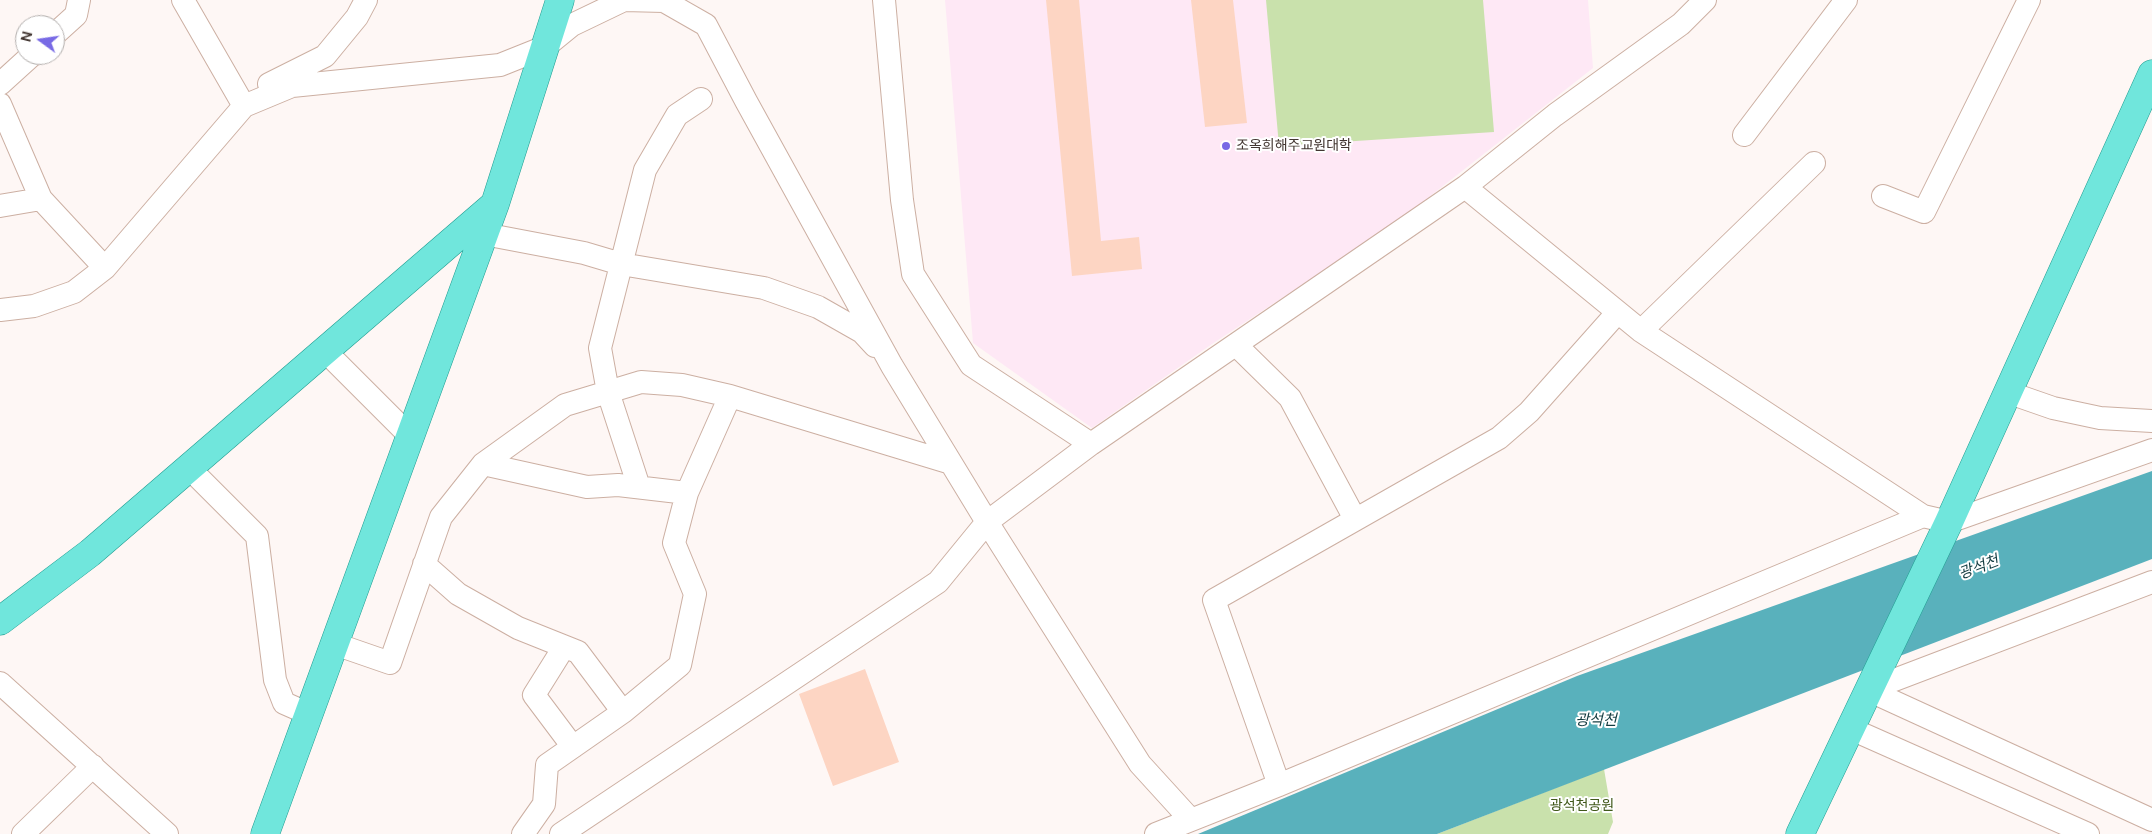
<!DOCTYPE html>
<html>
<head>
<meta charset="utf-8">
<style>
	body { margin:0 }
	#map { position:relative; width:2152px; height:834px; overflow:hidden; background:#fef7f5; font-family:"DM Sans",sans-serif }
	canvas { display:block }
	.north { position:absolute; left:15px; top:15px; width:50px; height:50px; box-sizing:border-box; background:#fff; border:1px solid #b3afad; border-radius:50%; rotate:284deg; font-size:14px; font-weight:700; line-height:20px; text-align:center; color:#423631 }
	.north::after { content:''; display:block; margin:auto; width:18px; height:22px; background:#786ae5; clip-path:polygon(50% 0,100% 100%,50% 72%,0 100%) }
</style>
</head>
<body>
<div id="map">
<canvas width="2152" height="834"></canvas>
<div class="north">N</div>
</div>
<script>
const context = document.querySelector('canvas').getContext('2d');
context.lineJoin = 'round';
function fillPath(path, color) { context.fillStyle = color; context.fill(path, 'evenodd'); }
const poly = rows => new Path2D(rows.map(r => 'M' + r).join(''));
function strokePath(path, color, width, dash) { context.strokeStyle = color; context.lineWidth = width; context.lineCap = dash ? 'butt' : 'round'; context.setLineDash(dash || []); context.stroke(path); }
function label(font, color, halo, rows, align = 'center') {
  context.font = font + ' "DM Sans","Noto Sans KR",sans-serif'; context.lineWidth = 4; context.setLineDash([]); context.textBaseline = 'middle'; context.strokeStyle = halo; context.fillStyle = color; for (const [text, x, y, turn = 0] of rows) {
    context.save(); context.translate(x, y); context.rotate((+turn || 0) * Math.PI / 180); context.textAlign = isNaN(turn) ? turn : align; if (halo) context.strokeText(text, 0, 0); context.fillText(text, 0, 0); context.restore();
  }
}
const education = poly([
	[945,0,1588,0,1593,68,1396,223,1212,344,1092,428,973,343]
]);
const green = poly([
	[1266,0,1483,0,1494,132,1279,146],
	[1604,769,1613,822,1608,834,1437,834]
]);
const water = poly([
	[2152,471,2152,559,1437,834,1198,834,1577,676]
]);
const building = poly([
	[1046,0,1079,0,1101,241,1139,237,1142,269,1072,276],
	[1191,0,1233,0,1247,123,1205,127],
	[865,669,899,762,833,786,799,694]
]);
const minor = poly([
	[183,0,244,106],
	[884,0,902,200,913,274,971,365,1091,444],
	[55,34,76,15,79,0],
	[0,84,32,55],
	[269,84,325,56,357,17,366,0],
	[0,104,41,199,105,268],
	[1744,135,1846,0],
	[1465,187,1641,331,1923,516],
	[1883,196,1924,212,2029,0],
	[0,206,41,199],
	[484,234,584,253,621,264,764,288,818,307,862,332,875,346],
	[0,310,34,306,74,292,105,268,244,106,292,86,500,65,545,47,572,25,624,0,664,1,706,25,746,101,892,366,987,522,1140,764,1191,820],
	[1641,331,1814,163],
	[1236,345,1290,398,1355,519],
	[325,351,410,436],
	[2007,392,2053,408,2100,418,2152,421],
	[483,464,587,487,618,485,687,493],
	[189,468,257,536,275,680,284,703,309,714],
	[639,487,608,392,600,348,645,170,677,115,701,99],
	[424,564,458,594,518,628,578,652,623,712],
	[335,644,390,663,441,517,483,464,565,405,608,392,641,382,682,385,730,396,951,463],
	[564,647,534,695,573,747],
	[0,683,167,834],
	[1868,690,2152,820],
	[1868,690,2152,582],
	[1849,728,2088,834],
	[1279,785,1214,600,1499,438,1529,412,1617,313],
	[23,834,93,766],
	[523,834,544,804,547,765,623,712,680,665,695,594,674,543,687,493,730,396],
	[561,834,938,582,987,522,1091,444,1465,187,1555,115,1681,24,1705,0],
	[1156,834,1279,785,1923,516,1949,522,2152,450]
]);
const major = poly([
	[0,621,90,553,494,205],
	[265,834,495,204,560,0],
	[1800,834,1949,522,2152,74]
]);
const markers = [
	[1226,146,5,"#786ae5"]
];
const poiNames = [
	["조옥희해주교원대학",1236,146]
];
const parkNames = [
	["광석천공원",1582,806]
];
const waterNames = [
	["광석천",1979,568,-21],
	["광석천",1596,721]
];
fillPath(education, '#fee8f5');
fillPath(green, '#c9e1ac');
fillPath(water, '#59b1bc');
fillPath(building, '#fdd5c3');
strokePath(minor, '#ccafa2', 24);
strokePath(major, '#229d91', 29);
strokePath(minor, '#fff', 22);
strokePath(major, '#70e6dc', 28);
for (const [x, y, r, color] of markers) { const dot = new Path2D(); dot.arc(x, y, r, 0, 2 * Math.PI); context.fillStyle = color; context.fill(dot); strokePath(dot, '#fff', 2); }
label('14px', '#423631', '#fff', poiNames, 'left');
label('14px', '#41591b', '#fff', parkNames);
label('italic 15px', '#133c41', '#fff', waterNames);
</script>
</body>
</html>
